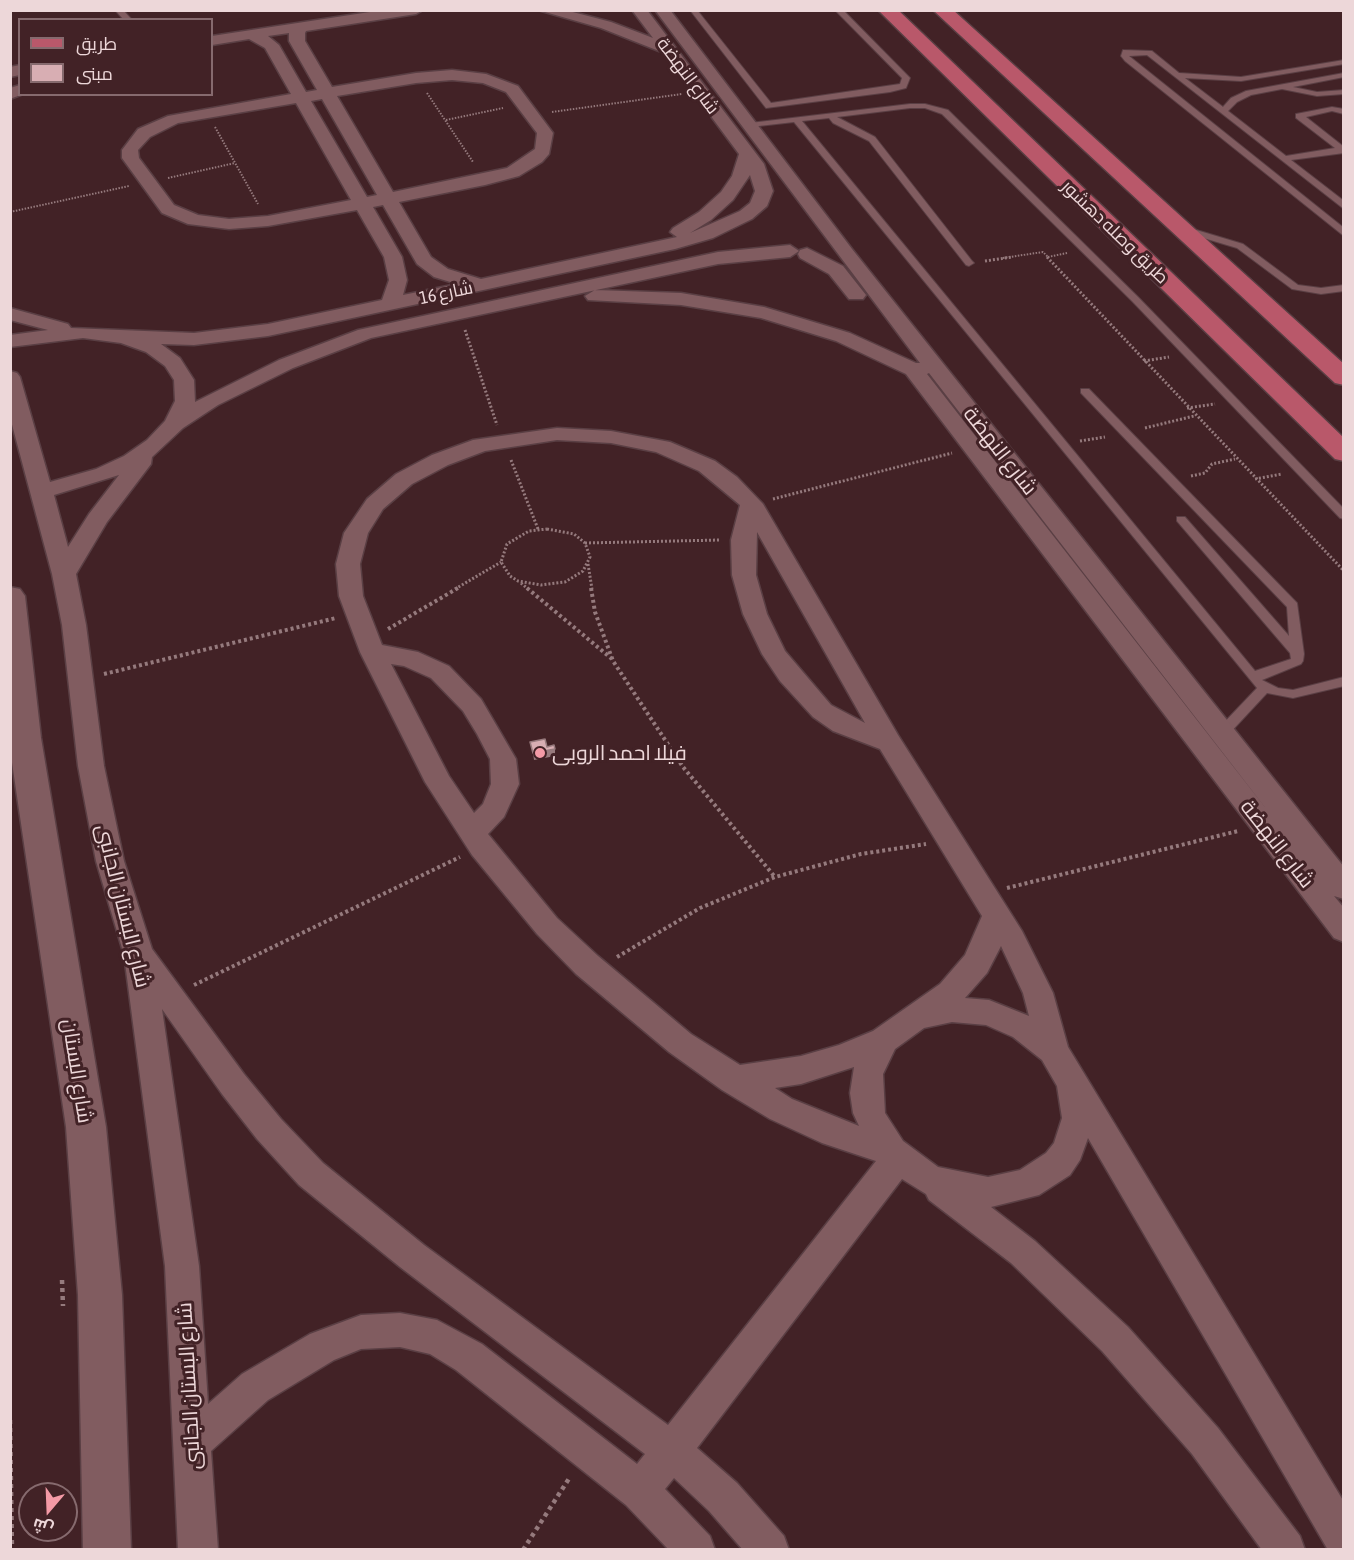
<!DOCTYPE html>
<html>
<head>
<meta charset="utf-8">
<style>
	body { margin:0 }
	#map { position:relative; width:1354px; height:1560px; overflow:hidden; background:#422226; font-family:"Asap Condensed",Cairo,sans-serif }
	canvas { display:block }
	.frame { position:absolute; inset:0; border:12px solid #edd7d9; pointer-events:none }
	.legend { position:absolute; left:18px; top:18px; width:195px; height:78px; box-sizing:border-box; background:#422226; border:2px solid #866a6e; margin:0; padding:8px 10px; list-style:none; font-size:18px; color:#edd7d9 }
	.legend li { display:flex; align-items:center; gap:12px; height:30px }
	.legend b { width:30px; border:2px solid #866a6e }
	.north { position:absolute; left:18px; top:1482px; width:60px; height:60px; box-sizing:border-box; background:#422226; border:2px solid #866a6e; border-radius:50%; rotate:199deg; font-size:16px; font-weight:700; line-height:24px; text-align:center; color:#edd7d9 }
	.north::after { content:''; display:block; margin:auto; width:21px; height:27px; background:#f49aa6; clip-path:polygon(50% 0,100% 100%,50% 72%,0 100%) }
</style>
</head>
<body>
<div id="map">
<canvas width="1354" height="1560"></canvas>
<div class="frame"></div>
<ul class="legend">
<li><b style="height:8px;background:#b9586a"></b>طريق</li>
<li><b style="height:16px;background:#d8aeb3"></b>مبنى</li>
</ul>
<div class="north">ش</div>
</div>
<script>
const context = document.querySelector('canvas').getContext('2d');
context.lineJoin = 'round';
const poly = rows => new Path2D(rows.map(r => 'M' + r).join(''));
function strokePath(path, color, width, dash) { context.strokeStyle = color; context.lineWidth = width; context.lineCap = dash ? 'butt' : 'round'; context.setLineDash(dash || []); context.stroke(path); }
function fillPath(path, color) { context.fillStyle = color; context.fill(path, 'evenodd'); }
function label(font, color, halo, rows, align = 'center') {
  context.font = font + ' "Asap Condensed",Cairo,sans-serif'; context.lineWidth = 6; context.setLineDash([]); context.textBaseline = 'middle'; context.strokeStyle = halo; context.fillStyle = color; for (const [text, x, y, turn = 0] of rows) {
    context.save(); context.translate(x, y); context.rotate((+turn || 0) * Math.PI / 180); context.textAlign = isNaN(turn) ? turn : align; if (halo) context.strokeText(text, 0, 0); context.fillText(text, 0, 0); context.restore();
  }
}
const pathFar3 = poly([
	[427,93,473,162],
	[552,112,682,94],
	[446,120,503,108],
	[215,127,258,204],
	[168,178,235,163],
	[10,212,129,186],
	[1048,257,1067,253],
	[1003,258,1043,252,1049,258]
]);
const pathFar2 = poly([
	[1047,257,1344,571],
	[985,261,1012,257],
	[465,330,497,425],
	[1144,361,1169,357],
	[1187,408,1215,404],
	[1145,428,1194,416],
	[1080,441,1105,437],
	[511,460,538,529],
	[1191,476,1205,473,1212,464,1235,459],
	[1255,479,1282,474],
	[773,499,952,453],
	[547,529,574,534,585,543,590,557,583,571,565,582,541,585,518,581,510,576,501,562,507,544,529,531,547,529],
	[585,543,720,540],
	[588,564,592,589],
	[521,583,528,589],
	[455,589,501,562]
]);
const pathFar1 = poly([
	[527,588,612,659],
	[591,588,595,612,613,661,683,767,775,877],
	[388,629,458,588],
	[104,674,336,618],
	[1007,888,1238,831],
	[617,957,700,908,775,877,861,854,926,844],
	[194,985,460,857]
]);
const path = poly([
	[62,1280,63,1306],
	[10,1420,12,1550],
	[523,1550,570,1477]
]);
const service = poly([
	[115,10,123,10,132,20,124,20,115,10],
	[690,10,697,10,771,103,900,84,902,78,835,10,843,10,910,78,906,88,890,92,766,108,690,10],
	[1123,50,1152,51,1179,73,1241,77,1344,60,1344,64,1241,81,1185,78,1223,107,1231,98,1246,91,1344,73,1344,77,1293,87,1317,92,1344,90,1344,94,1317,96,1282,89,1251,95,1237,102,1228,111,1286,156,1335,148,1296,118,1296,114,1332,107,1344,109,1344,114,1332,111,1306,117,1344,147,1344,153,1291,160,1344,201,1344,209,1147,55,1129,56,1344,228,1344,236,1125,61,1121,56,1123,50],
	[910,104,925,104,948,110,1138,297,1344,509,1344,519,1340,518,1132,301,942,114,925,108,910,108,837,117,875,137,972,261,974,263,969,266,966,265,869,141,833,123,829,118,802,121,1255,671,1291,659,1290,653,1177,521,1177,517,1185,517,1289,636,1287,607,1081,393,1081,389,1089,389,1297,603,1304,654,1303,661,1301,664,1262,680,1278,688,1293,690,1344,677,1344,686,1293,698,1267,693,1227,736,1217,736,1215,733,1217,730,1257,688,794,122,750,127,746,125,750,123,910,104],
	[1183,226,1243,244,1298,285,1321,288,1344,285,1344,291,1321,294,1292,289,1237,248,1180,231,1180,227,1183,226]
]);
const minor = poly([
	[383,10,423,10,416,14,306,31,305,33,305,41,332,87,416,73,452,70,486,74,518,86,553,133,549,154,542,162,519,176,485,185,399,202,431,257,448,269,481,279,677,237,670,232,673,228,699,212,721,192,732,176,739,154,664,53,601,28,538,10,565,10,611,22,653,38,632,10,647,10,764,164,773,191,767,206,752,219,713,238,675,249,268,336,194,345,161,344,180,358,194,380,195,402,279,360,358,330,718,252,790,245,799,251,790,257,718,264,371,338,293,368,218,405,183,428,152,457,151,464,107,522,76,574,86,625,104,766,124,861,152,949,244,1074,281,1119,323,1163,424,1245,668,1425,876,1161,822,1143,770,1119,722,1090,669,1052,576,974,537,934,472,855,425,782,360,652,339,596,336,564,344,533,367,499,396,474,432,455,473,440,557,428,611,431,670,442,715,461,737,477,763,504,898,735,1022,931,1053,993,1068,1047,1344,1502,1344,1550,1328,1550,1088,1138,1080,1160,1070,1175,1039,1195,991,1207,1035,1241,1128,1327,1218,1428,1300,1536,1305,1550,1262,1550,1192,1454,1102,1351,1011,1263,929,1200,926,1194,902,1179,697,1448,737,1483,784,1536,789,1550,743,1550,709,1511,674,1478,665,1489,710,1536,715,1550,669,1550,626,1505,456,1370,430,1354,400,1347,361,1349,334,1360,268,1400,211,1451,218,1550,178,1550,165,1266,124,955,96,861,78,766,62,625,52,574,10,417,10,371,17,373,20,377,50,482,96,469,124,456,147,440,165,421,175,401,174,380,165,366,146,352,121,343,83,338,10,347,10,335,48,330,10,320,10,308,68,324,71,328,194,333,268,324,382,300,389,280,384,257,357,210,268,226,229,229,188,224,162,213,122,158,122,150,138,129,168,116,291,94,265,48,249,39,212,45,212,36,383,10],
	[289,33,289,41,317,90,306,92,279,45,268,36,289,33],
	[452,80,483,83,506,92,537,133,535,149,507,168,393,192,337,96,416,83,452,80],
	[322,99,377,195,367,197,311,101,322,99],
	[296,103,351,200,268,216,229,219,198,215,174,205,139,158,138,150,150,137,178,123,296,103],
	[750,175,755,191,750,203,740,211,690,233,711,220,733,200,750,175],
	[383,205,417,264,434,277,457,284,403,295,407,280,402,257,373,207,383,205],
	[557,440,611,443,656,452,699,471,740,505,731,540,732,575,743,614,762,654,780,681,813,717,833,731,880,749,982,916,965,955,940,984,873,1031,839,1045,801,1056,740,1065,691,1034,598,956,557,918,488,834,504,817,519,784,516,759,481,699,449,666,418,652,382,645,363,596,360,564,368,533,383,509,412,484,448,465,485,451,557,440],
	[119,475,89,514,68,547,54,495,119,475],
	[757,532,865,723,831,705,785,651,767,614,756,575,757,532],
	[391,664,404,666,431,678,463,711,477,734,490,759,491,784,483,804,474,813,449,776,391,664],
	[1001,946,1023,993,1029,1016,989,1000,965,998,987,973,1001,946],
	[162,1009,222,1094,257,1139,299,1185,400,1267,645,1454,637,1464,482,1344,437,1320,400,1313,361,1315,310,1334,242,1374,208,1404,199,1266,162,1009],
	[952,1022,986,1025,1013,1037,1042,1060,1057,1086,1062,1118,1054,1143,1046,1153,1020,1170,988,1177,938,1167,903,1141,885,1113,883,1074,895,1049,924,1028,952,1022],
	[854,1067,850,1093,853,1113,859,1126,792,1099,775,1088,801,1084,854,1067],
	[655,10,670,10,852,249,1344,867,1344,899,1334,896,1344,908,1344,942,1334,938,906,374,836,341,761,318,681,305,588,300,585,296,595,290,681,293,764,307,850,333,916,363,920,363,655,10],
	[929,373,1271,815,927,374,929,373],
	[20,65,20,75,10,77,10,67,20,65],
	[20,85,20,94,23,94,10,99,10,88,20,85],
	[807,248,843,266,866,295,863,299,849,299,829,274,800,258,798,254,800,250,807,248]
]);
const tertiary = poly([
	[10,587,20,589,25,596,41,738,106,1127,122,1295,131,1550,83,1550,78,1295,66,1127,10,749,10,587]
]);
const primary = poly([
	[878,10,898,10,1344,438,1344,461,1335,459,878,10],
	[933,10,953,10,1344,364,1344,385,1335,383,933,10]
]);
const shadedWall = poly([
	[555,749,555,756,534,760,533,753]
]);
const building = poly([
	[545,739,547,747,554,745,555,749,533,753,530,742,545,739]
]);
const markers = [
	[540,753,6,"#f49aa6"]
];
const farStreetnames = [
	["شارع النهضة",688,76,53],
	["طريق وصله دهشور",1115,232,44],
	["شارع 16",446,293,-12]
];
const streetNames = [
	["شارع النهضة",1000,451,52],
	["شارع النهضة",1277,844,52],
	["شارع البستان الجانبى",123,906,76],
	["شارع البستان",77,1071,81],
	["شارع البستان الجانبى",189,1386,-93]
];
const poiNames = [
	["فيلا احمد الروبى",552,753]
];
strokePath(service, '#5a3f44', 2);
strokePath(minor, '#5a3f44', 3);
strokePath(tertiary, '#5a3f44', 3);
strokePath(primary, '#5a3f44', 3);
strokePath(pathFar3, '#957a7d', 2, [1.5, 1.5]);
strokePath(pathFar2, '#957a7d', 3, [2, 2]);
strokePath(pathFar1, '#957a7d', 4, [3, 3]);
strokePath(path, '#957a7d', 4.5, [4, 4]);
fillPath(service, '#815c60');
fillPath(minor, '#815c60');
fillPath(tertiary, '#815c60');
fillPath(primary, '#b9586a');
fillPath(shadedWall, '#977a7d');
fillPath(building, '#d8aeb3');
strokePath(building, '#977a7d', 1.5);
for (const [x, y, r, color] of markers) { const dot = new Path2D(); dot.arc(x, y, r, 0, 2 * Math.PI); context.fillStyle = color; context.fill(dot); strokePath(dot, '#422226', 2); }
label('18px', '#edd7d9', '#422226', farStreetnames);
label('21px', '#edd7d9', '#422226', streetNames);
label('21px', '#edd7d9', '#422226', poiNames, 'left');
</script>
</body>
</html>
